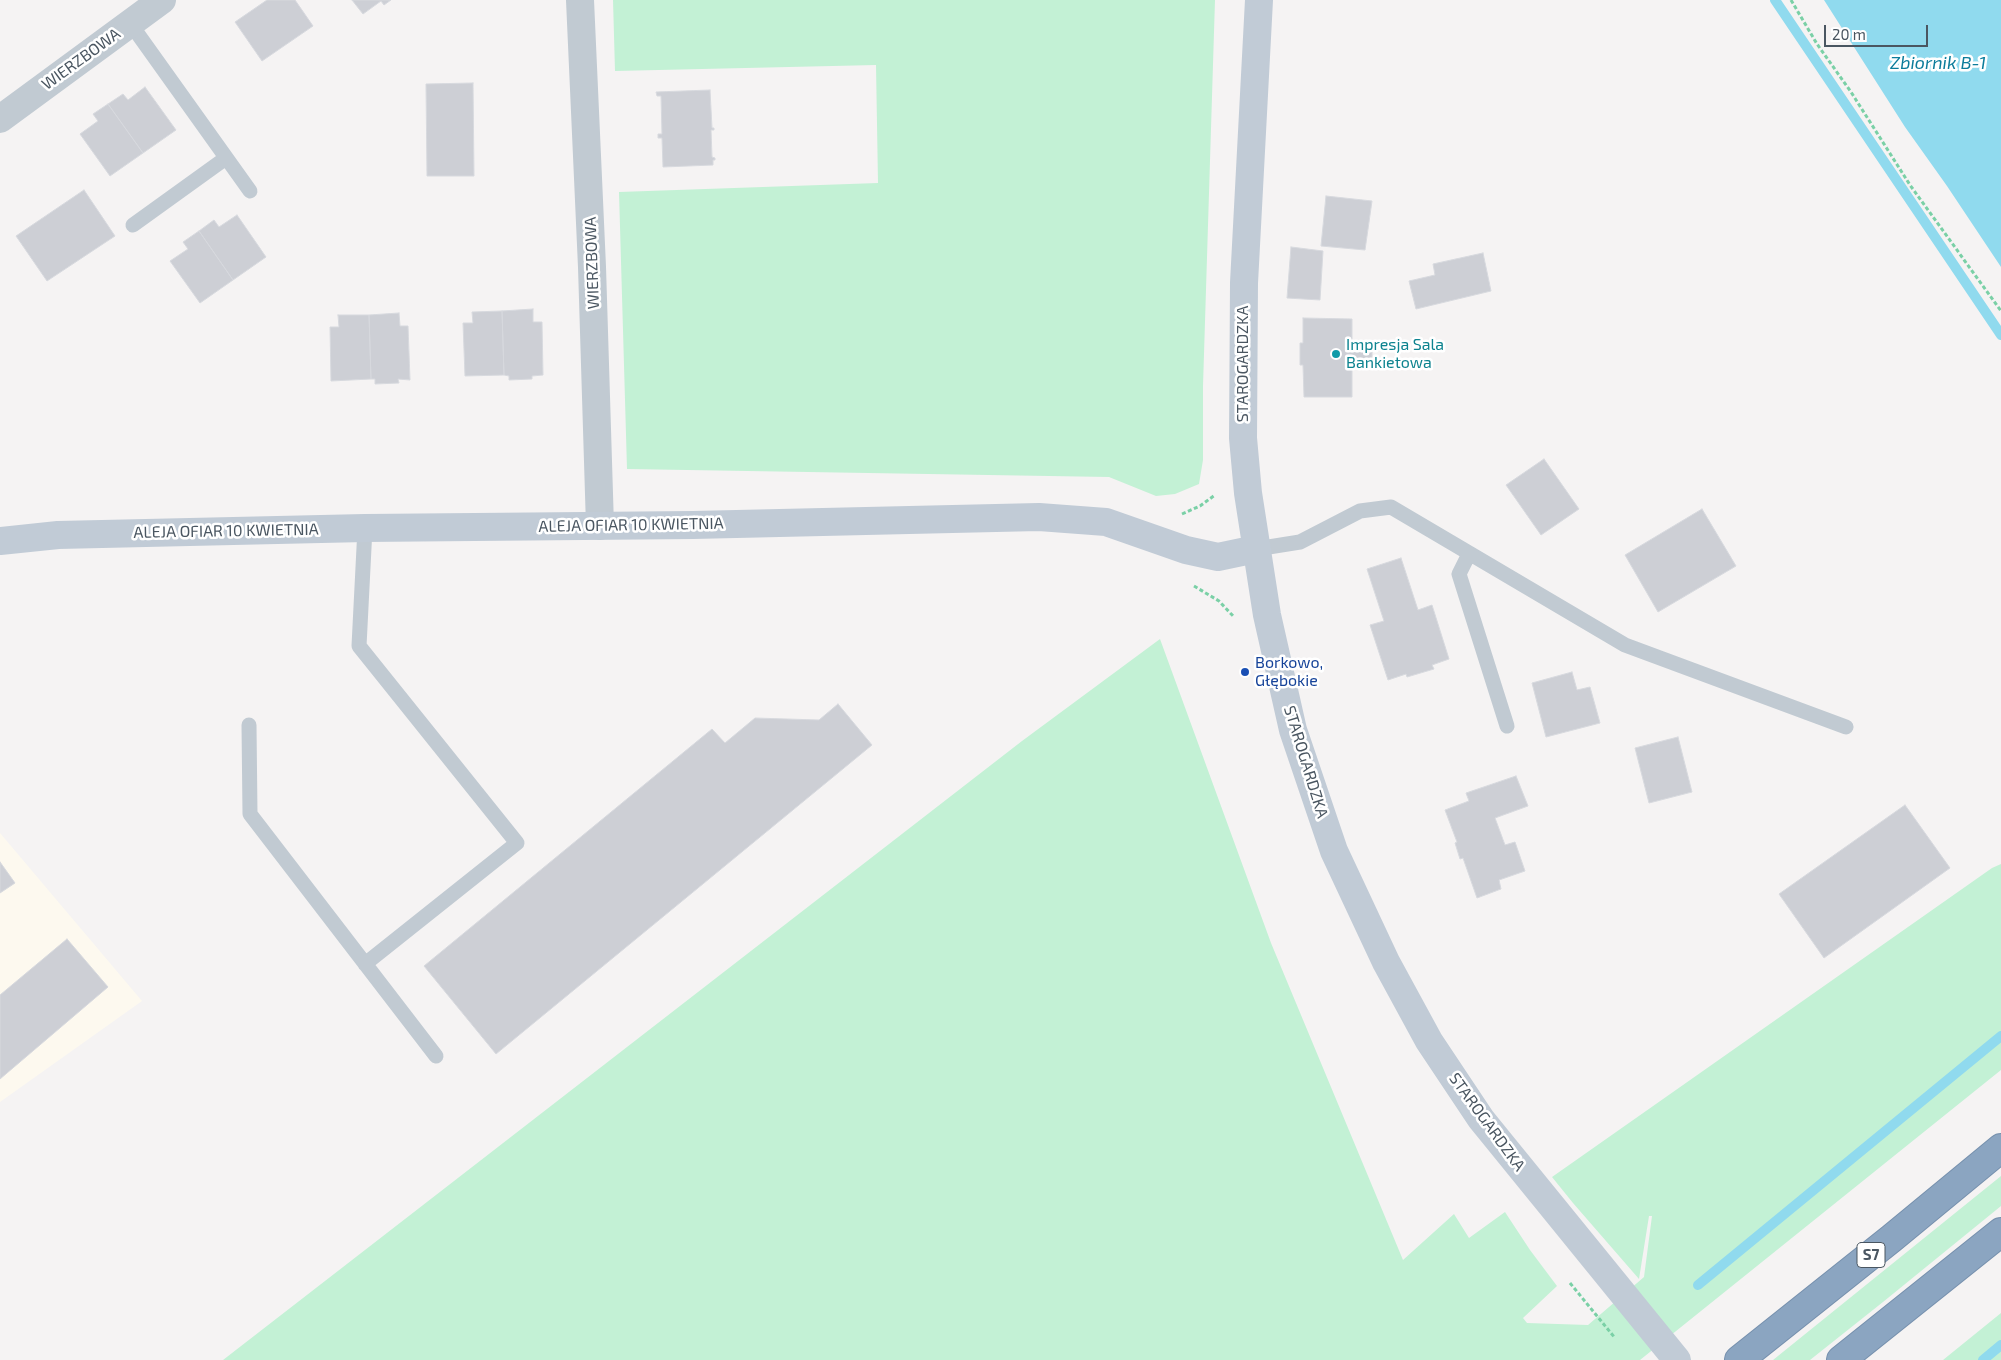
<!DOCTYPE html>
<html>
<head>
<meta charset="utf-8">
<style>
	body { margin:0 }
	#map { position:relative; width:2001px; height:1360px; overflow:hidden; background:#f5f3f3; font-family:"Exo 2",sans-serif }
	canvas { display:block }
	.scale { position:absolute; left:1824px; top:25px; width:104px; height:22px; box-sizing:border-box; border:2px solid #4a5661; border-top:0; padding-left:6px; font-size:15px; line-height:18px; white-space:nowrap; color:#4a5661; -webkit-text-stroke:4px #fff; paint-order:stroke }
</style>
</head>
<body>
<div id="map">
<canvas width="2001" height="1360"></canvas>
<div class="scale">20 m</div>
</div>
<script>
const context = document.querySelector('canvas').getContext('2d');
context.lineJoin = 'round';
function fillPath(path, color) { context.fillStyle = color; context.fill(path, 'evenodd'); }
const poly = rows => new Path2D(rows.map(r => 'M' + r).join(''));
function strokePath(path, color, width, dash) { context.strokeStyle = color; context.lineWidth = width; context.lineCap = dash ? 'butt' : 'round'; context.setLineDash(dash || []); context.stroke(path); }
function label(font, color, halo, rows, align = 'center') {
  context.font = font + ' "Exo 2",sans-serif'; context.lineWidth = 5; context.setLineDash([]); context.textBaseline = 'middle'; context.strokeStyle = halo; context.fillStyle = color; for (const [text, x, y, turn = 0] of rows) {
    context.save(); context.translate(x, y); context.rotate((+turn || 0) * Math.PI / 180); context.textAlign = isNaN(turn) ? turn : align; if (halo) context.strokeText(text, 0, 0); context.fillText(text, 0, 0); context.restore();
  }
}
const commercial = poly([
	[0,833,142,1001,0,1102]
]);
const green = poly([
	[613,0,1215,0,1203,386,1203,460,1199,484,1175,494,1156,496,1109,477,627,469,619,192,878,183,876,65,615,71],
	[1160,639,1271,943,1403,1260,1454,1214,1469,1238,1505,1212,1530,1250,1557,1286,1523,1318,1527,1323,1588,1325,1644,1277,1652,1216,1649,1216,1639,1279,1573,1203,1552,1177,1992,868,2001,864,2001,1070,1640,1360,223,1360,1022,741],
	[2001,1176,2001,1206,1883,1302,1810,1360,1773,1360],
	[2001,1313,2001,1360,1943,1360]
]);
const water = poly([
	[1824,0,2001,0,2001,267,1947,186,1905,127]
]);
const stream = poly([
	[1775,0,2001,335],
	[1698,1285,2001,1036],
	[1983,1360,2001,1345]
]);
const building = poly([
	[267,0,295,0,313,26,262,61,235,22,267,0],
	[352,0,391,0,384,5,381,1,363,14,352,0],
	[473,83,474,176,427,176,426,84,473,83],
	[145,87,176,130,143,153,108,104,123,94,128,100,145,87],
	[710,90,712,128,714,128,714,130,711,130,712,157,715,158,715,160,713,160,713,165,663,167,662,138,658,138,658,134,662,134,661,96,657,96,656,92,710,90],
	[108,104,143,153,110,176,80,134,98,121,93,114,108,104],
	[84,190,115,236,47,281,16,236,84,190],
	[1326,196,1372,201,1365,250,1321,246,1326,196],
	[237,215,266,257,233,280,199,231,214,220,219,227,237,215],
	[199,231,233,280,200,303,170,261,188,249,183,242,199,231],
	[1291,247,1323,251,1320,300,1287,298,1291,247],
	[1483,253,1491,291,1416,309,1409,281,1435,275,1433,264,1483,253],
	[533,309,533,322,542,322,543,375,532,376,532,379,509,380,509,376,504,375,502,311,533,309],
	[502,311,504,375,465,376,463,323,473,323,472,312,502,311],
	[399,313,400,326,408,326,410,380,398,379,399,383,375,384,375,379,371,379,369,315,399,313],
	[338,315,369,315,371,379,331,381,330,327,339,327,338,315],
	[1303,318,1352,319,1352,344,1372,344,1372,365,1352,365,1352,397,1304,397,1303,365,1300,365,1300,343,1303,343,1303,318],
	[1544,459,1579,509,1541,535,1506,485,1544,459],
	[1702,509,1736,566,1658,612,1625,555,1702,509],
	[1401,558,1418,610,1432,605,1449,659,1432,665,1434,669,1407,677,1406,674,1388,680,1370,625,1384,621,1367,569,1401,558],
	[1572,672,1577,690,1590,687,1600,723,1546,737,1532,683,1572,672],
	[838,704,872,745,496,1054,424,966,712,729,725,743,755,718,819,720,838,704],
	[1678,737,1692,792,1649,803,1635,748,1678,737],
	[1516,776,1528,806,1495,818,1505,845,1515,842,1525,871,1499,880,1501,889,1477,898,1463,858,1460,859,1455,843,1457,842,1445,810,1469,801,1466,793,1516,776],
	[1905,805,1950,868,1824,958,1779,894,1905,805],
	[0,862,15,883,0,893,0,862],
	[67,939,108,987,0,1079,0,995,67,939]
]);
const path = poly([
	[1791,0,1817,44,1851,92,1910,185,2001,311],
	[1182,514,1200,506,1215,495],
	[1194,586,1219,601,1234,617],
	[1570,1283,1615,1338]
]);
const lane = poly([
	[130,23,250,191],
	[133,225,226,158],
	[365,528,359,646,517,843,365,964],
	[1256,549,1300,542,1360,511,1391,507,1625,645,1846,727],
	[1469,554,1459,574,1507,726],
	[249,725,250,814,436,1056]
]);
const street = poly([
	[580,0,592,267,600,526],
	[0,119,162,0]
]);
const secondary = poly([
	[1259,0,1244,283,1243,438,1248,493,1267,615,1293,730,1334,851,1386,962,1429,1041,1481,1119,1677,1360],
	[0,541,58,535,365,528,693,525,1039,517,1106,522,1186,550,1218,557,1256,549]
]);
const highway = poly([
	[1739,1360,1892,1238,2001,1148],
	[1841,1360,2001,1232]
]);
const markers = [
	[1336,354,5,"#0f9aa8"],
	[1245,672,5,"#1a4fb4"]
];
const shields = [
	[1871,1255,28]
];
const shieldNames = [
	["S7",1871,1255]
];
const streetNames = [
	["WIERZBOWA",81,59,-36],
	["WIERZBOWA",592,263,-92],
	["STAROGARDZKA",1243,364,-90],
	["ALEJA OFIAR 10 KWIETNIA",631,525,-1],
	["ALEJA OFIAR 10 KWIETNIA",226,531,-1],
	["STAROGARDZKA",1306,762,73],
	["STAROGARDZKA",1487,1122,54]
];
const cultureNames = [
	["Impresja Sala",1346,345],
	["Bankietowa",1346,363]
];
const transitNames = [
	["Borkowo,",1255,663],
	["Głębokie",1255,681]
];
const waterNames = [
	["Zbiornik B-1",1938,63]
];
fillPath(commercial, '#fdf9ef');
fillPath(green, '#c3f1d5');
fillPath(water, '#90daee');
strokePath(stream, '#90daee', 10);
fillPath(building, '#cdcfd5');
strokePath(building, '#d7d9de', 1);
strokePath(highway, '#7690ad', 30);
strokePath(path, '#7ad0a6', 3, [4, 2.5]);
strokePath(lane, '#c1cad2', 15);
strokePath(street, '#c1cad2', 28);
strokePath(secondary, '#c1cbd6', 28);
strokePath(highway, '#8ba5c1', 28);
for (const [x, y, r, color] of markers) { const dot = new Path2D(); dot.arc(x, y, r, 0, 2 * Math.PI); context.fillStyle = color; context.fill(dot); strokePath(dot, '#fff', 2); }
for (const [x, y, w] of shields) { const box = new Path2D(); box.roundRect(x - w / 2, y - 12.5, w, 25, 4); context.fillStyle = '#fff'; context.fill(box); strokePath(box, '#4a5661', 1); }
label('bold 15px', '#4a5661', null, shieldNames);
label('16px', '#4a5661', '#fff', streetNames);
label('16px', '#0d838f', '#fff', cultureNames, 'left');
label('16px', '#164399', '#fff', transitNames, 'left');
label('italic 18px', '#0c7c9b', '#fff', waterNames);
</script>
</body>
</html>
